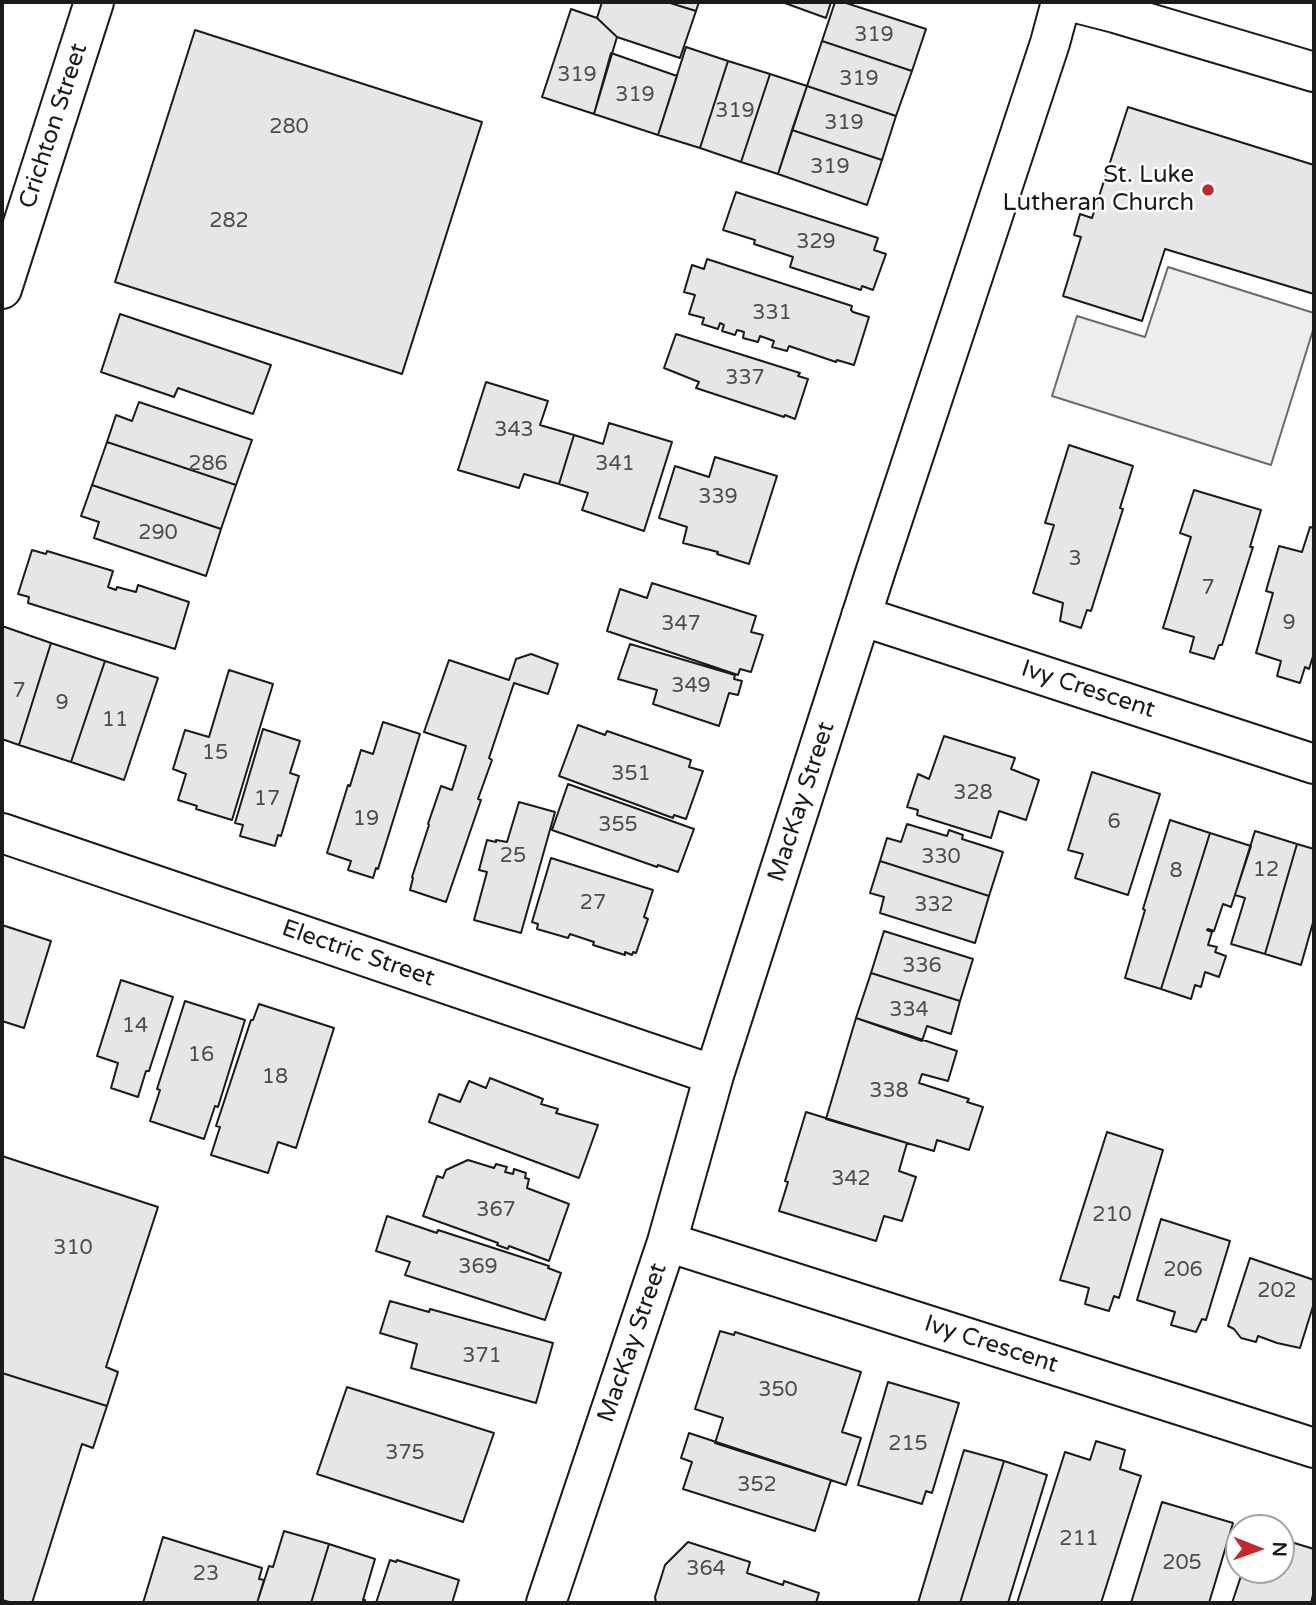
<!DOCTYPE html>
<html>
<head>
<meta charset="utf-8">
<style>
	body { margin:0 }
	#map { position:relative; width:1316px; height:1605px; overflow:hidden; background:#fff; font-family:"Varela Round",sans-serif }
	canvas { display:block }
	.frame { position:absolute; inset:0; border:4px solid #1a1a1a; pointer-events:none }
	.north { position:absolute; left:1225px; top:1514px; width:70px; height:70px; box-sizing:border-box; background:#fff; border:2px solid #a3a3a3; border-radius:50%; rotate:91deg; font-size:19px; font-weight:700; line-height:28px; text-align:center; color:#1a1a1a }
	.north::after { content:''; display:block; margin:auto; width:24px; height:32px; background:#c62828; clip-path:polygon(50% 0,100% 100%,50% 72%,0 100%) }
</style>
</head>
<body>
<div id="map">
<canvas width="1316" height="1605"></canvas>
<div class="frame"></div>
<div class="north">N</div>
</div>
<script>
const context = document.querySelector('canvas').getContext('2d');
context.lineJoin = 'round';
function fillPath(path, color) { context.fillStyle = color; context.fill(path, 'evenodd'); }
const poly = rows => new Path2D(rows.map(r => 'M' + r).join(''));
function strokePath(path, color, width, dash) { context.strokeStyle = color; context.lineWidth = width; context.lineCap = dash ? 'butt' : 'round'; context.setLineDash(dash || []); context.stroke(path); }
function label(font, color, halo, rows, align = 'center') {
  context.font = font + ' "Varela Round",sans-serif'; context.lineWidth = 5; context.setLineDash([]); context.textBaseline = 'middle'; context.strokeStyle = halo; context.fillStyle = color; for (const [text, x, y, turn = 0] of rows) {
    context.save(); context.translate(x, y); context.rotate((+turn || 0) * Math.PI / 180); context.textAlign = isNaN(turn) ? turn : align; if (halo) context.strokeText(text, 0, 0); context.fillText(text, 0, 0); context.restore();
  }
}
const parking = poly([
	[1168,267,1314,313,1314,327,1271,465,1052,396,1077,316,1145,337,1168,267]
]);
const building = poly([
	[602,2,667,2,696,11,680,58,617,37,597,18,602,2],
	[667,2,699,2,696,11,667,2],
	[782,2,831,2,826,18,782,2],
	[835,2,843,2,926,29,912,71,822,41,835,2],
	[571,9,597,18,617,37,594,114,542,97,571,9],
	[195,30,482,122,402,374,115,282,195,30],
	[822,41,912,71,896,116,807,86,822,41],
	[686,47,728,61,700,148,658,135,686,47],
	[611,53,677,76,658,135,594,114,611,53],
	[728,61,770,74,741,162,700,148,728,61],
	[770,74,807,86,778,174,741,162,770,74],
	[807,86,896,116,882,160,792,130,807,86],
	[1128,107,1314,165,1314,294,1165,249,1142,321,1063,296,1081,237,1074,235,1080,214,1092,218,1128,107],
	[792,130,882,160,867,205,778,174,792,130],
	[736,192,878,238,874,250,886,254,873,290,862,286,861,290,790,267,793,257,754,244,755,240,723,230,736,192],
	[707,259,852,306,851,310,853,312,869,317,854,365,837,360,836,362,789,346,787,351,772,347,774,341,760,336,758,342,743,338,744,332,737,330,735,335,722,331,724,325,720,323,718,329,702,324,704,318,689,314,695,295,684,292,692,265,704,269,707,259],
	[120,314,271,365,253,414,178,388,174,397,101,372,120,314],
	[676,334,800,373,798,376,808,379,795,419,785,415,784,417,696,388,699,382,664,368,676,334],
	[486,382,548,401,540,425,574,435,559,484,524,474,519,488,458,470,486,382],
	[139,402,252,440,236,485,107,442,116,415,132,421,139,402],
	[609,423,672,442,644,531,582,510,588,493,559,484,574,435,603,444,609,423],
	[107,442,236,485,221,529,92,485,107,442],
	[1069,445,1133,466,1120,508,1123,509,1091,611,1087,610,1081,628,1060,621,1063,603,1033,593,1054,525,1045,523,1069,445],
	[715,457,777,476,749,564,717,554,718,552,683,543,687,527,659,518,675,466,709,477,715,457],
	[92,485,221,529,206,576,94,538,99,522,81,516,92,485],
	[1194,490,1261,510,1250,547,1253,547,1222,645,1219,645,1214,659,1190,652,1194,637,1163,628,1191,537,1180,533,1194,490],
	[1310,527,1314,528,1314,653,1309,669,1305,667,1300,683,1277,676,1281,661,1256,653,1273,593,1266,591,1279,546,1302,552,1310,527],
	[32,550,46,554,47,551,113,571,108,587,116,590,117,587,136,592,138,585,189,602,175,649,28,603,29,597,18,594,32,550],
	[652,583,756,616,751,632,763,635,751,672,740,669,738,675,607,631,620,589,647,598,652,583],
	[2,626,51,643,19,745,2,739,2,626],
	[51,643,105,661,71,762,19,745,51,643],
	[630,644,735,675,734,679,742,681,738,695,729,693,719,726,653,704,657,690,618,679,630,644],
	[531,654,558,664,548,694,514,683,489,758,492,760,478,799,481,800,446,902,410,890,413,878,412,877,429,825,428,824,441,786,452,790,466,746,424,732,449,660,509,680,516,659,531,654],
	[105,661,158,678,124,780,71,762,105,661],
	[229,670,273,684,232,820,196,809,197,806,178,800,186,774,173,769,185,730,209,737,229,670],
	[383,722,420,734,378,869,376,868,373,878,348,870,351,861,327,853,348,785,350,786,361,750,373,754,383,722],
	[578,725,605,735,607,731,691,760,689,767,703,771,686,819,674,815,673,818,559,776,578,725],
	[263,729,300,741,290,773,299,776,281,836,278,835,275,846,240,836,243,825,235,823,263,729],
	[944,736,1015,758,1011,769,1039,780,1026,820,999,811,991,838,917,815,918,810,907,807,918,774,929,779,944,736],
	[1092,772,1160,794,1128,895,1075,878,1083,854,1068,850,1092,772],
	[568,784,694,829,678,872,658,865,657,867,552,830,568,784],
	[519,802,555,812,521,933,474,920,487,872,479,870,487,840,496,842,496,840,507,842,519,802],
	[1170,820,1210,833,1161,989,1125,978,1145,910,1143,909,1170,820],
	[907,824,947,836,949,830,963,835,962,839,1003,852,989,896,880,861,887,838,901,842,907,824],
	[1255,831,1297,844,1265,954,1231,944,1245,898,1235,895,1255,831],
	[1210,833,1251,846,1231,907,1223,904,1214,931,1208,929,1207,930,1212,932,1208,945,1217,947,1215,952,1226,956,1219,977,1205,972,1201,987,1195,985,1191,999,1161,989,1210,833],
	[1297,844,1314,849,1314,919,1301,965,1265,954,1297,844],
	[551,858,653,890,644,917,648,919,636,953,633,952,632,955,625,952,625,955,593,945,594,942,570,934,568,938,537,929,538,924,532,922,551,858],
	[880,861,989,896,975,943,880,913,884,897,870,893,880,861],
	[2,925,51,941,24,1028,2,1021,2,925],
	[884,931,973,959,960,1001,871,973,884,931],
	[871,973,960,1001,951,1034,927,1026,922,1041,856,1018,871,973],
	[121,980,173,997,149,1071,146,1071,138,1097,111,1088,118,1063,97,1056,121,980],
	[185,1001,245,1020,218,1107,215,1106,204,1139,150,1121,160,1090,157,1089,185,1001],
	[259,1004,334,1028,296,1148,278,1142,268,1173,211,1155,220,1127,216,1126,251,1020,253,1020,259,1004],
	[856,1018,957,1051,948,1081,922,1074,919,1083,969,1099,967,1102,983,1107,969,1150,937,1140,934,1151,826,1119,856,1018],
	[490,1078,543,1099,541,1104,558,1109,556,1113,598,1125,579,1178,429,1122,439,1094,460,1102,469,1081,486,1088,490,1078],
	[806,1112,907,1143,899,1171,916,1177,902,1221,884,1216,876,1241,779,1211,788,1182,785,1181,806,1112],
	[1107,1132,1163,1150,1119,1298,1114,1296,1109,1311,1085,1304,1089,1288,1060,1280,1107,1132],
	[2,1156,158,1207,106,1367,118,1372,107,1406,2,1373,2,1156],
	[468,1160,494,1168,496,1164,507,1167,505,1172,513,1174,514,1169,526,1173,525,1178,529,1179,527,1188,569,1204,549,1261,509,1246,508,1249,497,1245,498,1243,423,1216,437,1176,443,1178,446,1170,468,1160],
	[387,1216,437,1233,438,1230,549,1266,548,1268,561,1273,545,1320,405,1275,410,1262,376,1251,387,1216],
	[1161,1219,1230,1241,1206,1320,1202,1319,1196,1332,1171,1325,1175,1312,1137,1300,1161,1219],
	[1250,1258,1314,1280,1314,1303,1300,1348,1277,1343,1258,1336,1256,1342,1241,1338,1234,1329,1228,1326,1250,1258],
	[390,1301,429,1312,430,1309,553,1343,536,1403,411,1368,417,1344,380,1333,390,1301],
	[720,1331,734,1335,735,1332,861,1372,842,1432,861,1438,846,1485,715,1443,723,1418,695,1409,720,1331],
	[2,1373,107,1406,93,1448,82,1444,32,1603,13,1603,2,1600,2,1373],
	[888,1382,959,1403,932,1493,926,1491,922,1504,858,1485,888,1382],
	[347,1387,494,1433,463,1522,317,1474,347,1387],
	[689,1433,831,1480,815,1531,683,1489,692,1462,681,1458,689,1433],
	[1096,1441,1125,1450,1120,1469,1141,1476,1101,1603,1017,1603,1065,1452,1090,1460,1096,1441],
	[964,1450,1004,1461,960,1603,918,1603,964,1450],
	[1004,1461,1047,1475,1008,1603,960,1603,1004,1461],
	[1162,1502,1233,1523,1209,1603,1131,1603,1162,1502],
	[284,1531,329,1544,311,1603,257,1603,269,1566,273,1567,284,1531],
	[163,1537,262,1568,259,1579,264,1580,257,1603,143,1603,163,1537],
	[1281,1539,1314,1549,1314,1591,1311,1603,1232,1603,1243,1570,1281,1570,1281,1539],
	[688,1542,750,1562,747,1573,783,1585,784,1581,819,1593,816,1603,656,1603,655,1597,665,1565,688,1542],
	[329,1544,375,1559,363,1600,365,1600,365,1603,311,1603,329,1544],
	[390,1560,396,1562,397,1560,459,1580,452,1603,376,1603,390,1560]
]);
const minor = poly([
	[1072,2,1115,13,1314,72],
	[861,616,1314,764],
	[2,833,714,1075],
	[667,1242,1314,1448],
	[546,1603,667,1242,714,1075,876,570,1050,43,1061,2]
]);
const tertiary = poly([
	[2,289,94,2]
]);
const markers = [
	[1208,190,7,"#c62828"]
];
const numberNames = [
	["319",874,35],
	["319",577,75],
	["319",859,79],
	["319",635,95],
	["319",735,111],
	["319",844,123],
	["280",289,127],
	["319",830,167],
	["282",229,221],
	["329",816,242],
	["331",772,313],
	["337",745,378],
	["343",514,430],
	["286",208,464],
	["341",615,464],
	["339",718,497],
	["290",158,533],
	["3",1075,559],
	["7",1208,588],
	["9",1289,623],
	["347",681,624],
	["349",691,686],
	["7",19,691],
	["9",62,703],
	["11",115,720],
	["15",215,753],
	["351",631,774],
	["328",973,793],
	["17",267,799],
	["19",366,819],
	["6",1114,822],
	["355",618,825],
	["25",513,856],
	["330",941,857],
	["12",1266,870],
	["8",1176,871],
	["27",593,903],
	["332",934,905],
	["336",922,966],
	["334",909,1010],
	["14",135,1026],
	["16",201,1055],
	["18",275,1077],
	["338",889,1091],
	["342",851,1179],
	["367",496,1210],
	["210",1112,1215],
	["310",73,1248],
	["369",478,1267],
	["206",1183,1270],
	["202",1277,1291],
	["371",482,1356],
	["350",778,1390],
	["215",908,1444],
	["375",405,1453],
	["352",757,1485],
	["211",1079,1539],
	["205",1182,1563],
	["364",706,1569],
	["23",206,1574]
];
const streetNames = [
	["Crichton Street",54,126,-72],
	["Ivy Crescent",1088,690,18],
	["MacKay Street",802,802,-72],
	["Electric Street",358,954,19],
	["MacKay Street",633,1343,-71],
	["Ivy Crescent",991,1345,18]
];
const poiNames = [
	["St. Luke",1194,176],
	["Lutheran Church",1194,204]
];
fillPath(parking, '#ededed');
strokePath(parking, '#6a6a6a', 2);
fillPath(building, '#e6e6e6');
strokePath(building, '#1a1a1a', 2);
strokePath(minor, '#1a1a1a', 42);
strokePath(tertiary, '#1a1a1a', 42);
strokePath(minor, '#fff', 38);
strokePath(tertiary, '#fff', 38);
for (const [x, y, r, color] of markers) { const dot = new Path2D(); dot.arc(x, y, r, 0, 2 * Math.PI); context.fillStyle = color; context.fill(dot); strokePath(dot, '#fff', 2.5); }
label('21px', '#4d4d4d', null, numberNames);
label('24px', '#1a1a1a', '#fff', streetNames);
label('24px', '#1a1a1a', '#fff', poiNames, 'right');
</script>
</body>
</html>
